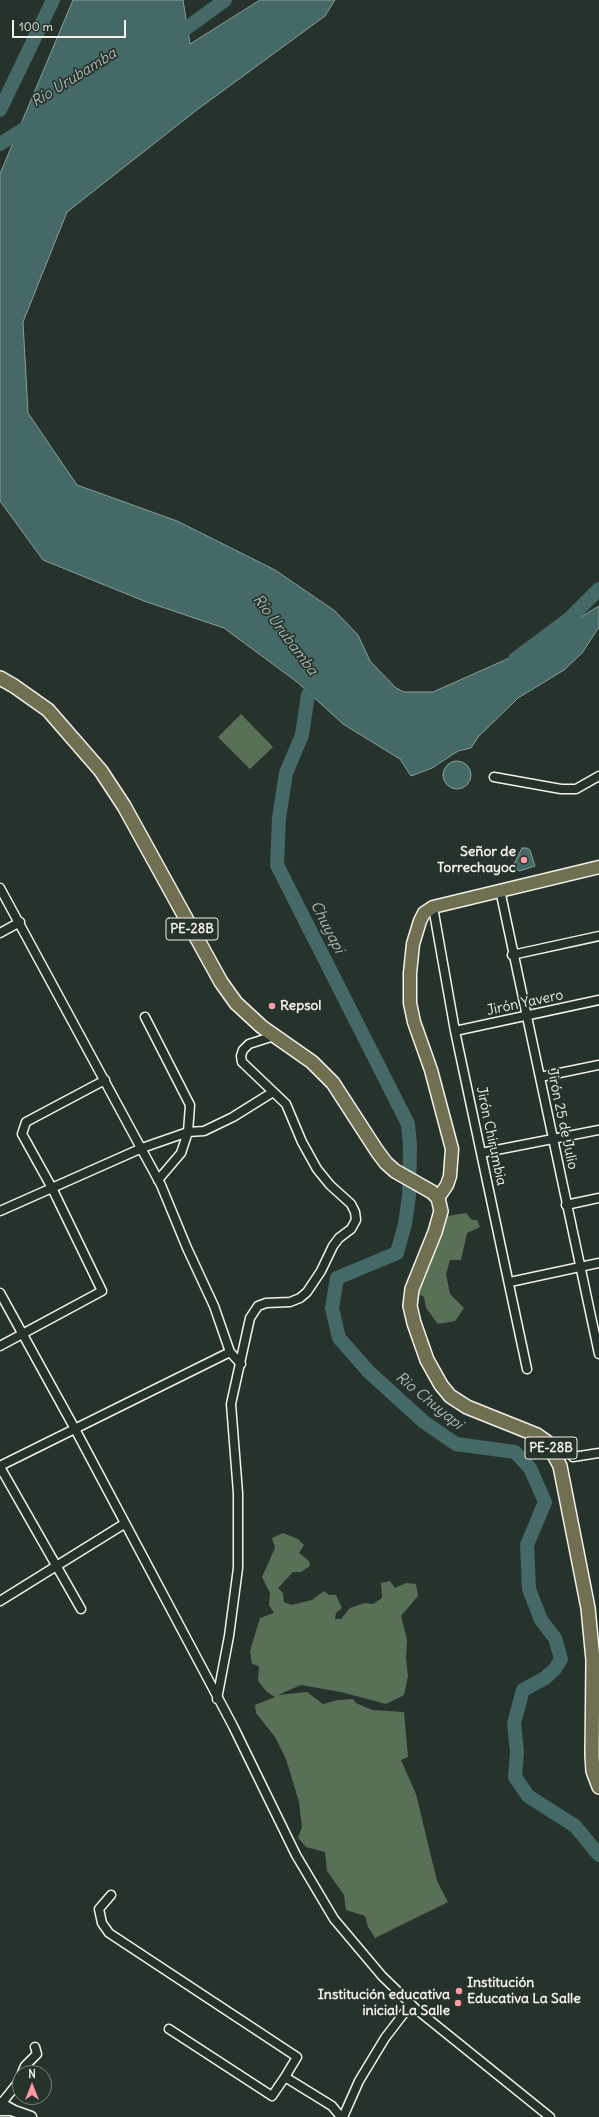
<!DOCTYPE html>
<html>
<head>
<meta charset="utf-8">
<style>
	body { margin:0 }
	#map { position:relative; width:599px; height:2117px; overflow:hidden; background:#26332d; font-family:Delius,sans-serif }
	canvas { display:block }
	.north { position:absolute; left:12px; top:2065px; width:40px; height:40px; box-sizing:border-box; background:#26332d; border:1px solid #787f78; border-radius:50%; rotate:0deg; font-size:11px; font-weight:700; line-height:16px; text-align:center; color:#f4f1e8 }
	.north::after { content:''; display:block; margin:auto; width:14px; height:18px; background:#ff9aa2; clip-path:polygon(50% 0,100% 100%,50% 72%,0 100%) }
	.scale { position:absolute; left:12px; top:20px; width:114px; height:18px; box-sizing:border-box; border:2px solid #f4f1e8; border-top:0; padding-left:5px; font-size:12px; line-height:14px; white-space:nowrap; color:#f4f1e8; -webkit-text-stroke:3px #26332d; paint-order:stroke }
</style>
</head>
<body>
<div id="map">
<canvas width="599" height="2117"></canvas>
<div class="north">N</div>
<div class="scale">100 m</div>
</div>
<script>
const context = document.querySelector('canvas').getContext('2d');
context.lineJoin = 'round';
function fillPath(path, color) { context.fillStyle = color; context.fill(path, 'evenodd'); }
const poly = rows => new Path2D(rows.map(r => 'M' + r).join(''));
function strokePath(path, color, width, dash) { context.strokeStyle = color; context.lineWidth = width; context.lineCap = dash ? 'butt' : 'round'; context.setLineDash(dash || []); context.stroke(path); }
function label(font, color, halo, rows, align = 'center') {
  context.font = font + ' Delius,sans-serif'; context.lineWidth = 3.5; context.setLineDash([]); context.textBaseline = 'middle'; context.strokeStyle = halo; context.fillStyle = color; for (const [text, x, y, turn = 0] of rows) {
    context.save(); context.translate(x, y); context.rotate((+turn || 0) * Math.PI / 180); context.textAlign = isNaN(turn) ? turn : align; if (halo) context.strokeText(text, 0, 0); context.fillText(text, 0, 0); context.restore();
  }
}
const green = poly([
	[241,714,273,747,250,769,218,737],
	[440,1213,448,1216,466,1213,472,1220,477,1220,480,1227,467,1233,461,1260,450,1260,446,1274,450,1294,464,1308,455,1321,438,1324,426,1308,424,1297,421,1295,412,1297],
	[283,1533,298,1539,304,1545,299,1553,309,1561,310,1566,301,1572,293,1572,278,1588,283,1593,284,1602,291,1605,312,1600,324,1591,329,1595,336,1595,342,1608,336,1613,335,1619,341,1619,350,1608,365,1603,373,1604,382,1598,381,1583,390,1581,395,1588,406,1583,416,1584,418,1596,401,1616,407,1639,406,1659,408,1676,404,1695,386,1704,341,1692,301,1685,278,1695,307,1692,323,1704,338,1700,353,1699,356,1703,372,1710,404,1712,408,1757,401,1760,416,1794,437,1881,448,1902,375,1938,368,1927,365,1916,346,1910,344,1895,327,1871,325,1852,306,1847,298,1838,302,1827,299,1802,286,1759,275,1737,256,1713,255,1705,275,1697,267,1692,258,1681,259,1666,252,1664,250,1651,260,1618,274,1613,269,1605,270,1593,262,1577,275,1548,272,1538]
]);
const water = poly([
	[73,0,183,0,190,44,260,0,335,0,325,16,198,109,67,212,23,322,28,413,77,485,177,521,275,570,335,611,358,635,370,661,396,688,404,692,433,692,523,652,599,606,599,627,582,653,564,670,518,698,478,737,471,748,458,751,432,768,411,776,400,759,343,724,297,682,224,628,144,601,43,560,0,501,0,174,73,0],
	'443 775a14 14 0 1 1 28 0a14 14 0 1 1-28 0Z',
	[522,848,527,848,530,850,535,866,519,871,513,866,522,848]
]);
const river = poly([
	[173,38,225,0],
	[0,110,53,0],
	[0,144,32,124],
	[515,659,570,618,599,589],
	[308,695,302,735,286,773,279,818,277,865,408,1124,410,1145,409,1196,405,1224,397,1253,337,1278,332,1308,339,1338,369,1372,424,1422,456,1444,515,1452,530,1468,545,1502,527,1545,529,1589,541,1620,555,1638,561,1659,555,1669,545,1678,523,1690,514,1723,517,1752,515,1777,528,1796,575,1826,599,1855]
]);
const minor = poly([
	[494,777,561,789,576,789,599,776],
	[0,888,161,1185,187,1248,214,1306,230,1352,241,1364],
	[500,890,599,1354],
	[433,907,455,1031,527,1369],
	[0,933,20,922],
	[512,955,599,936],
	[145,1017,190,1105,188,1132,181,1153,158,1180],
	[455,1031,599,1000],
	[540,1077,599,1065],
	[481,1153,599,1130],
	[566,1205,599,1198],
	[0,1211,142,1148,188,1132,204,1131,233,1117,273,1092],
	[510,1282,599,1263],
	[0,1293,75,1429,233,1726,296,1855,334,1919,382,1976,416,2009,550,2117],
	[0,1346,102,1291,52,1188,22,1134,26,1122,105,1080],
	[573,1457,599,1453],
	[0,1466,230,1352],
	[0,1467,81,1609],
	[0,1601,124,1524],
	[217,1699,229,1636,238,1568,238,1493,231,1404,250,1318,258,1306,266,1303,290,1302,300,1298,307,1292,321,1271,333,1246,339,1238,351,1229,356,1220,355,1212,351,1204,330,1185,317,1169,302,1142,286,1104,242,1062,241,1056,243,1050,249,1044,274,1036],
	[111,1895,99,1909,102,1923,109,1933,297,2057,285,2077,332,2106,341,2117],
	[169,2029,272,2096,285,2077],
	[22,2073,25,2066,37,2054,35,2047],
	[1,2104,17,2084,20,2077],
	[0,2111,14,2111],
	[343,2117,359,2081,385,2038,411,2004]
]);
const tertiary = poly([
	[0,2103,14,2111,31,2117]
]);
const primary = poly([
	[438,1198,447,1185,450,1176,452,1149,431,1070,414,1022,410,1003,410,973,413,944,420,921,424,913,433,907,599,867]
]);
const trunk = poly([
	[0,678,14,686,48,710,101,771,124,806,221,982,236,1003,262,1027,312,1062,333,1083,377,1151,386,1163,395,1171,432,1192,438,1198,441,1211,435,1232,412,1289,410,1306,414,1323,427,1360,441,1385,450,1396,467,1407,537,1435,547,1442,560,1466,588,1608,593,1660,592,1755,593,1771,599,1787]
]);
const markers = [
	[524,860,4,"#ff9aa2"],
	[272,1006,4,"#ff9aa2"],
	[459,1991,4,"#ff9aa2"],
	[458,2003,4,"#ff9aa2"]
];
const shields = [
	[192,929,52],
	[551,1448,52]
];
const shieldNames = [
	["PE-28B",192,929],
	["PE-28B",551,1448]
];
const poiNames = [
	["Señor de",516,852],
	["Torrechayoc",516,868],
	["Repsol",280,1006,"left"],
	["Institución",467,1983,"left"],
	["Educativa La Salle",467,1999,"left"],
	["Institución educativa",450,1995],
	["inicial La Salle",450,2011]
];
const streetNames = [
	["Jirón Yavero",525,1003,-12],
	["Jirón 25 de Julio",562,1119,78],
	["Jirón Chirumbia",491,1136,78]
];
const waterNames = [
	["Río Urubamba",74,78,-32],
	["Río Urubamba",285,635,53],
	["Chuyapi",327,927,63],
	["Rio Chuyapi",429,1401,39]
];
fillPath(green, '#587156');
fillPath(water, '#446966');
strokePath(water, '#8a9f9a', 1);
strokePath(river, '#446966', 14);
strokePath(minor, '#f4f1e8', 11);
strokePath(tertiary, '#f4f1e8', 13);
strokePath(primary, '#f4f1e8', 15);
strokePath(trunk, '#f4f1e8', 16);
strokePath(minor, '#26332d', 8);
strokePath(tertiary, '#26332d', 10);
strokePath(primary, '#706f52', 12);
strokePath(trunk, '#706f52', 13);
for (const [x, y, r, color] of markers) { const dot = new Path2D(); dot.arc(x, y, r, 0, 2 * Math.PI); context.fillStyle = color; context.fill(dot); strokePath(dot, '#26332d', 1.5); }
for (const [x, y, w] of shields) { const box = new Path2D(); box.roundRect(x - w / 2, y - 11, w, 22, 3); context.fillStyle = '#26332d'; context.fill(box); strokePath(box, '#f4f1e8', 1); }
label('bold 13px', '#f4f1e8', null, shieldNames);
label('bold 14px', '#f4f1e8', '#26332d', poiNames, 'right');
label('14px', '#f4f1e8', '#26332d', streetNames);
label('italic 15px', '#aebbb4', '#26332d', waterNames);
</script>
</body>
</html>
